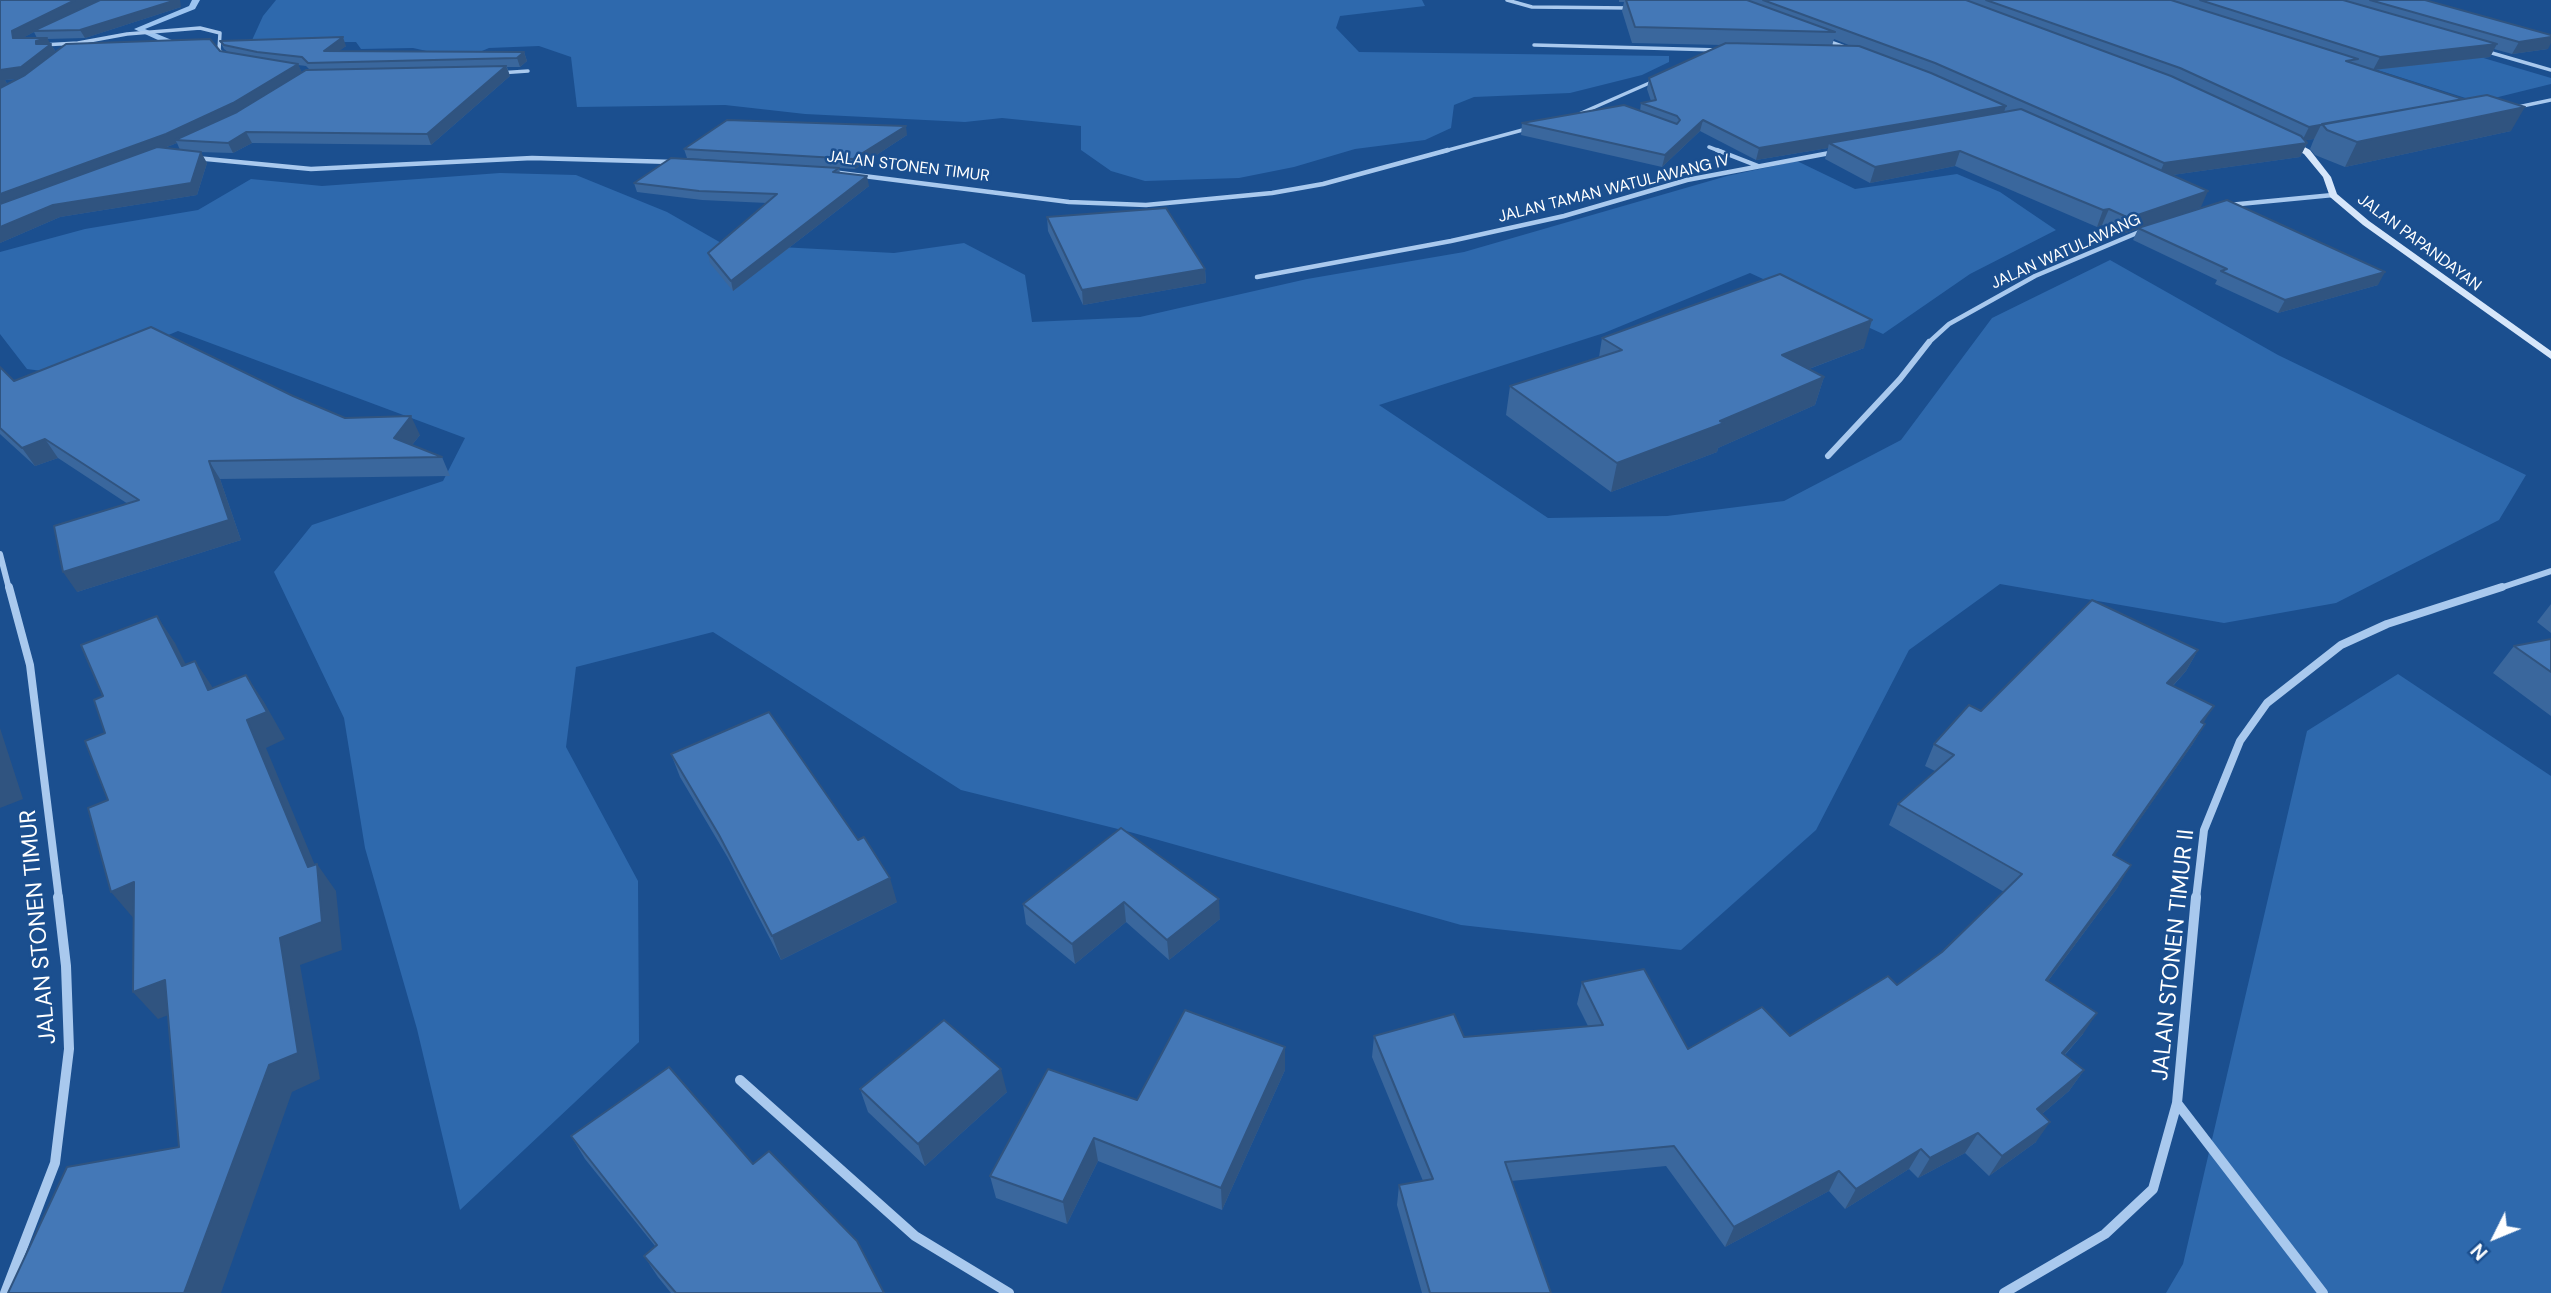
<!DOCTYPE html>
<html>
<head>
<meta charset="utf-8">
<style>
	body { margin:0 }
	#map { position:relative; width:2551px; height:1293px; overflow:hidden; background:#1b4f8f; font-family:"DM Sans",sans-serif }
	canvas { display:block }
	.north { position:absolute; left:2460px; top:1202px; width:70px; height:70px; -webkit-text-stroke:5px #1b4f8f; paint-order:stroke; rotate:227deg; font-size:19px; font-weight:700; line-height:28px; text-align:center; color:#fff }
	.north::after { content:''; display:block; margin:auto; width:24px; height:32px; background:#fff; clip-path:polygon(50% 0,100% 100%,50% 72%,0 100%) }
</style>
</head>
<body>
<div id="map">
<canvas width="2551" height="1293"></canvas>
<div class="north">N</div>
</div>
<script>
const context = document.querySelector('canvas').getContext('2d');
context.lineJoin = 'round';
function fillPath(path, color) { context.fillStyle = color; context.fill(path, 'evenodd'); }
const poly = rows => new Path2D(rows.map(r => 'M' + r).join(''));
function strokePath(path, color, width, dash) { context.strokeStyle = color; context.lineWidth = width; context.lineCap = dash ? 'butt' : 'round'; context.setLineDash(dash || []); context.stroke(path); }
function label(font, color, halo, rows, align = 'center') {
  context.font = font + ' "DM Sans",sans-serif'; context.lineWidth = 5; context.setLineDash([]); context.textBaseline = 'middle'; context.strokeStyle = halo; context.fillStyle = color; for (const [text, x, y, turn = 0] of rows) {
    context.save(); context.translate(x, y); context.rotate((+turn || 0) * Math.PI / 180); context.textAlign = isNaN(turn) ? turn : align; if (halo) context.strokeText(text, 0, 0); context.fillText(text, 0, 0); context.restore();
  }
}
const green = poly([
	[276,0,1422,0,1425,6,1340,16,1336,28,1359,52,1669,56,1669,62,1642,75,1570,93,1474,97,1454,105,1451,128,1425,140,1355,149,1294,167,1239,178,1145,181,1111,171,1081,150,1081,126,1002,118,965,122,805,114,725,105,577,107,571,57,539,46,489,48,463,59,413,48,361,49,356,42,307,42,248,49,263,16],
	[2308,6,2551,78,2551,84,2478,102,2227,22],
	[1797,161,1855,189,1957,174,2000,192,2056,230,1970,274,1883,334,1750,273,1604,333,1379,405,1548,518,1667,516,1784,501,1901,440,1992,318,2110,260,2278,355,2526,475,2499,520,2336,603,2224,623,2000,584,1909,650,1816,830,1681,950,1461,925,1130,832,961,790,713,632,576,667,566,747,638,881,639,1042,460,1210,417,1029,365,848,344,718,274,572,312,525,443,481,465,438,178,331,72,375,27,369,0,334,0,252,85,229,198,210,251,179,322,186,500,173,576,175,667,212,723,244,894,253,964,243,1025,275,1032,322,1140,317,1307,279,1464,252,1727,176],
	[2398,674,2551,776,2551,1293,2166,1293,2183,1264,2307,731]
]);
const stream = poly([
	[192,0,200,0,195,9,145,29,179,43,173,54,166,52,171,46,134,29,189,6,192,0]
]);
const streetFar4 = poly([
	[1507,0,1532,7,1630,8],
	[1825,40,1850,49],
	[78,43,127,34,200,28,220,33,219,50,226,57],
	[42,45,78,43,74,46],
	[1534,45,1719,50],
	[2485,51,2551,70],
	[499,73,528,71],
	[2513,108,2551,100],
	[1579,114,1654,81],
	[1709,147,1722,152],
	[1441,152,1530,128]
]);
const streetFar3 = poly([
	[1717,150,1758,166],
	[196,158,311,169,532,158,673,162],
	[832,172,1069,202,1146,205,1272,193,1323,184,1448,150],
	[2229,205,2333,195],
	[1257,277,1451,241,1564,216,1687,180,1835,152],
	[1927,344,1949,324,2035,276,2144,230]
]);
const streetFar2 = poly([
	[1828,456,1900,379,1929,342],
	[0,554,9,589],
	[2497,589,2551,571]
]);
const streetFar1 = poly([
	[9,587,30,665,59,899],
	[2196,899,2204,830,2240,741,2267,703,2341,645,2387,624,2502,587]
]);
const street = poly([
	[740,1080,915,1236,1009,1293],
	[2177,1103,2323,1293],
	[5,1293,55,1163,69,1049,66,966,58,897],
	[2004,1293,2105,1234,2153,1189,2177,1103,2196,897]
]);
const secondary = poly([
	[2284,139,2290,139,2310,150,2331,177,2337,194,2369,221,2551,351,2551,359,2363,225,2330,197,2323,177,2304,154,2284,143,2284,139]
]);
const wall = poly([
	[0,0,181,7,85,38,47,39,56,52,220,51,228,52,224,49,220,41,346,46,338,51,524,52,527,61,520,67,507,67,510,76,431,145,252,143,233,153,198,152,207,163,197,195,60,217,0,243],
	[34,32,37,38,22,38],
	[298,65,306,66,310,70,302,73],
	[18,79,7,84,5,80],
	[177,143,180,150,164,148,172,145],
	[1619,0,2425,0,2548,49,2512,54,2494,49,2490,57,2374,70,2511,131,2345,167,2315,155,2310,149,2314,139,2305,140,2307,143,2300,157,2172,175,2201,207,2177,215,2378,285,2278,313,2215,284,2217,280,2133,240,2138,229,2122,234,2102,225,2097,227,1955,166,1870,183,1825,159,1828,148,1756,160,1700,131,1662,167,1521,135,1522,123,1640,111,1641,103,1651,101,1647,89,1649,78,1722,45,1632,43,1622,11,1624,2,1619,2],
	[1834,39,1851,46,1832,46],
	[907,135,855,169,687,158,684,149],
	[839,168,840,173,869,186,733,291,710,263,708,253,767,203,702,200,637,192,634,183],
	[1047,217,1205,269,1206,283,1083,305,1048,231],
	[1602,338,1864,348,1809,369,1824,377,1815,405,1718,448,1717,452,1611,492,1506,415,1510,386,1599,357],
	[0,367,14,381,293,396,345,418,420,435,412,445,442,457,450,476,220,479,241,540,77,592,128,504,58,458,35,466,0,434],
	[2551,604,2551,633,2537,622],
	[2551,639,2551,716,2493,673,2514,646],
	[2198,650,2186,671,2173,686,2205,724,2192,745,2114,856,2118,887,2048,981,2083,1034,2065,1055,2084,1070,2069,1091,2042,1114,2036,1142,1989,1176,1965,1153,1918,1178,1909,1169,1845,1209,1829,1191,1725,1247,1666,1166,1511,1181,1551,1293,1422,1293,1397,1205,1399,1185,1423,1181,1372,1057,1374,1036,1464,1037,1588,1026,1577,1004,1582,982,1688,1049,1790,1036,1897,985,1942,952,2004,892,1889,825,1898,804,1935,771,1925,766,1934,744,1981,711],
	[671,754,897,902,781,960,728,858,680,777],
	[1121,828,1220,919,1169,960,1126,922,1075,964,1026,924,1023,904],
	[1285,1047,1285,1070,1222,1210,1098,1161,1067,1224,996,1198,990,1176,1137,1100],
	[860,1089,1007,1092,925,1166,868,1112],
	[571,1136,753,1164,884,1293,671,1293,658,1277,644,1256,655,1246,585,1159]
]);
const shadedWall = poly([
	[75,0,99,0,33,31,34,32,17,41,13,38,12,31],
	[176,0,180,0,181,7,85,38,80,30],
	[343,37,346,46,328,60,324,51],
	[2551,37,2551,43,2548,49,2512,54,2519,42],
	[47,38,57,54,26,78,5,80,9,88,0,93,0,70,36,44,36,41],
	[2497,44,2490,57,2373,70,2380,57],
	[524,52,527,61,520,67,517,58],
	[298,64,303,75,238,114,175,140,177,143,172,145,0,208,0,194],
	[506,66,510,76,431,145,427,134],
	[2006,106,2002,118,1829,143,1828,148,1756,160,1759,148],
	[2525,107,2511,131,2345,167,2357,142],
	[1703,120,1700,131,1662,167,1665,155],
	[2321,125,2314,139,2302,141,2309,127],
	[906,126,907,135,855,169,853,159],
	[246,132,252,143,233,153,228,143],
	[2307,143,2300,157,2158,177,2164,163],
	[1960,151,1955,166,1870,183,1875,167],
	[201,152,207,163,197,195,60,217,0,243,0,227,53,205],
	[867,176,869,186,733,291,731,281],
	[2208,191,2201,207,2140,228,2138,228,2138,229,2122,234,2129,218],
	[2109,209,2102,225,2097,227,2103,210],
	[1205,269,1206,283,1083,305,1082,290],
	[2385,272,2378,285,2278,313,2285,300],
	[1872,320,1864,348,1774,382,1782,355],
	[1824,377,1815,405,1718,448,1717,452,1611,492,1617,463,1720,421],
	[411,416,420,435,403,456,394,438],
	[45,439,58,458,35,466,22,448],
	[209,461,220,479,241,540,77,592,63,572],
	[157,616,175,643,200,693,182,666],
	[2198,650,2186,671,2155,705,2167,683],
	[195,661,213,688,208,690],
	[246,675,264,702,285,739,266,748,317,870,317,864,336,891,342,950,300,965,320,1079,292,1092,221,1293,184,1293,280,938,308,867,247,720],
	[2214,706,2201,727,2201,722],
	[2205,724,2192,745,2100,877,2113,855],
	[0,728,23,799,0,808],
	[2131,865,2118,887,2033,1001,2046,980],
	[890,878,897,902,781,960,772,936],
	[134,882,135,920,111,892],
	[1219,899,1220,919,1169,960,1167,940],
	[1124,902,1126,922,1075,964,1072,944],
	[165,980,189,1007,158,1019,133,992],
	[2097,1013,2083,1034,2048,1073,2062,1053],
	[1285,1047,1285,1070,1222,1210,1221,1188],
	[1001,1069,1007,1092,925,1166,918,1144],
	[2084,1070,2069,1091,2023,1130,2037,1109],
	[2050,1122,2036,1142,1989,1176,2002,1156],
	[1978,1133,1965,1153,1918,1178,1930,1158],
	[1094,1138,1098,1161,1067,1224,1063,1202],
	[1921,1149,1909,1169,1845,1209,1856,1189],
	[1839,1171,1829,1191,1725,1247,1734,1227]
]);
const building = poly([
	[0,0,75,0,12,31,13,38,47,38,36,41,36,44,51,44,21,67,0,70,0,0],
	[100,0,176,0,80,30,33,31,100,0],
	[1626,0,1747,0,1835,32,1635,27,1626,0],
	[1763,0,1966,0,2171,76,2301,136,2307,143,2164,163,1935,63,1763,0],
	[1986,0,2171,0,2358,59,2346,61,2463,99,2309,127,2180,68,1986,0],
	[2200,0,2343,0,2497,44,2380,57,2200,0],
	[2370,0,2425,0,2551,35,2551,37,2519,42,2370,0],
	[343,37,324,51,524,52,517,58,308,63,302,57,257,52,224,45,220,41,343,37],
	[210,39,220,51,298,64,233,103,166,134,0,194,0,88,25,75,66,44,210,39],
	[1726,43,1859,46,1931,73,2006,106,1759,148,1703,120,1665,155,1522,123,1624,105,1677,124,1680,120,1677,116,1641,103,1656,100,1649,78,1726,43],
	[506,66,427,134,246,132,228,143,175,140,237,112,306,70,506,66],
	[2487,95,2525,107,2357,142,2327,130,2322,124,2487,95],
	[2021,109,2208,191,2129,218,2109,209,2103,210,1960,151,1875,167,1829,143,2021,109],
	[727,120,906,126,853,159,684,149,727,120],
	[157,147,201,152,191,183,53,205,0,227,0,204,157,147],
	[671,158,839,168,833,172,867,176,731,281,708,253,777,194,699,191,634,183,671,158],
	[2227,200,2385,272,2285,300,2221,271,2227,269,2138,228,2227,200],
	[1166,208,1205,269,1082,290,1047,217,1166,208],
	[1780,274,1872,320,1782,355,1824,377,1720,421,1724,423,1617,463,1510,386,1622,350,1602,338,1780,274],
	[151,327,293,396,345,418,411,416,394,438,442,457,209,461,229,520,63,572,54,526,139,500,45,439,22,448,0,428,0,367,14,381,151,327],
	[2092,600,2198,650,2167,683,2214,706,2201,722,2205,724,2113,855,2131,865,2046,980,2097,1013,2062,1053,2084,1070,2037,1109,2050,1122,2002,1156,1978,1133,1930,1158,1921,1149,1856,1189,1839,1171,1734,1227,1674,1146,1505,1162,1551,1293,1430,1293,1399,1185,1433,1179,1374,1036,1454,1014,1464,1037,1603,1025,1582,982,1644,969,1688,1049,1762,1007,1790,1036,1888,976,1897,985,1942,952,2022,874,1898,804,1954,755,1934,744,1969,705,1981,711,2092,600],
	[157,616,182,666,195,661,208,690,246,675,267,712,247,720,308,867,317,864,322,922,280,938,298,1053,269,1065,184,1293,8,1293,67,1167,179,1147,165,980,133,992,134,882,111,892,88,808,108,800,85,741,105,733,94,700,103,696,81,645,157,616],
	[2551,639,2551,672,2514,646,2551,639],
	[769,712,858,840,864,837,890,878,772,936,719,835,671,754,769,712],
	[1121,828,1219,899,1167,940,1124,902,1072,944,1023,904,1121,828],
	[1185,1010,1285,1047,1221,1188,1094,1138,1063,1202,990,1176,1048,1069,1137,1100,1185,1010],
	[944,1020,1001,1069,918,1144,860,1089,944,1020],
	[669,1067,753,1164,769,1151,857,1241,884,1293,676,1293,644,1256,657,1245,571,1136,669,1067]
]);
const farStreetnames = [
	["JALAN STONEN TIMUR",908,167,7],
	["JALAN TAMAN WATULAWANG IV",1614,189,-14],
	["JALAN PAPANDAYAN",2419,243,37],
	["JALAN WATULAWANG",2066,252,-24]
];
const nearStreetnames = [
	["JALAN STONEN TIMUR",39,927,-95],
	["JALAN STONEN TIMUR II",2174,955,-84]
];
fillPath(green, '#2e69ad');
fillPath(stream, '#9cc4f0');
strokePath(streetFar4, '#a9c9ee', 3.5);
strokePath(streetFar3, '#a9c9ee', 4.5);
strokePath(streetFar2, '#a9c9ee', 6);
strokePath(streetFar1, '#a9c9ee', 8);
strokePath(street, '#a9c9ee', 10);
fillPath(secondary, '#d6e6fa');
fillPath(wall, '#3a679d');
fillPath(shadedWall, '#305480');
fillPath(building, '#4478b7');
strokePath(building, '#305480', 2);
label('16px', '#fff', '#1b4f8f', farStreetnames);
label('23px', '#fff', '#1b4f8f', nearStreetnames);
</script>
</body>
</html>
